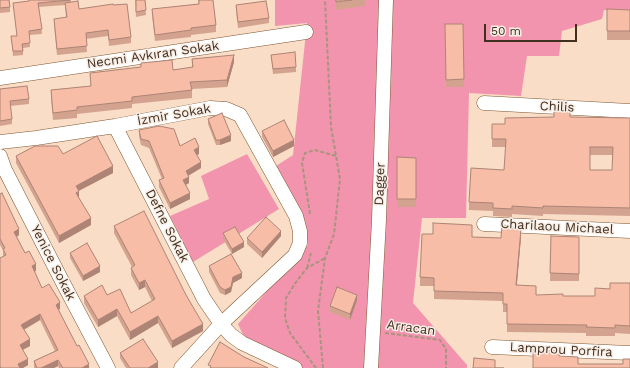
<!DOCTYPE html>
<html>
<head>
<meta charset="utf-8">
<style>
	body { margin:0 }
	#map { position:relative; width:630px; height:368px; overflow:hidden; background:#f9ddc6; font-family:"Work Sans",sans-serif }
	canvas { display:block }
	.scale { position:absolute; left:484px; top:24px; width:93px; height:18px; box-sizing:border-box; border:2px solid #412f1f; border-top:0; padding-left:5px; font-size:12px; line-height:14px; white-space:nowrap; color:#412f1f; -webkit-text-stroke:3px #f8eee6; paint-order:stroke }
</style>
</head>
<body>
<div id="map">
<canvas width="630" height="368"></canvas>
<div class="scale">50 m</div>
</div>
<script>
const context = document.querySelector('canvas').getContext('2d');
context.lineJoin = 'round';
function fillPath(path, color) { context.fillStyle = color; context.fill(path, 'evenodd'); }
const poly = rows => new Path2D(rows.map(r => 'M' + r).join(''));
function strokePath(path, color, width, dash) { context.strokeStyle = color; context.lineWidth = width; context.lineCap = dash ? 'butt' : 'round'; context.setLineDash(dash || []); context.stroke(path); }
function label(font, color, halo, rows, align = 'center') {
  context.font = font + ' "Work Sans",sans-serif'; context.lineWidth = 3; context.setLineDash([]); context.textBaseline = 'middle'; context.strokeStyle = halo; context.fillStyle = color; for (const [text, x, y, turn = 0] of rows) {
    context.save(); context.translate(x, y); context.rotate((+turn || 0) * Math.PI / 180); context.textAlign = isNaN(turn) ? turn : align; if (halo) context.strokeText(text, 0, 0); context.fillText(text, 0, 0); context.restore();
  }
}
const green = poly([
	[275,0,630,0,630,12,604,10,602,19,562,31,559,56,527,56,521,96,469,93,466,218,422,218,413,303,467,365,467,368,302,368,246,341,238,324,308,245,305,222,276,166,293,155,307,23,275,26],
	[247,154,279,209,193,262,170,216,209,199,201,176]
]);
const path = poly([
	[310,214,302,163,305,153,315,150,336,156],
	[307,268,311,253],
	[385,333,440,340,446,349,446,368],
	[316,368,290,333,285,318,286,298,296,282,307,268,325,258],
	[323,368,318,311,325,258,334,234,340,179,331,127,325,0]
]);
const minor = poly([
	[0,78,306,32],
	[484,103,630,111],
	[115,126,204,299,221,324,231,335,242,343,295,368],
	[0,142,36,138,115,126,210,108,226,109,240,115,296,216,300,231,300,243,295,255,221,324,181,368],
	[0,156,5,170,61,279,108,368],
	[484,224,630,231],
	[492,347,630,353],
	[371,368,379,220,386,0]
]);
const wall = poly([
	[0,0,10,7,10,12,0,13],
	[29,0,71,0,71,2,79,9,113,5,131,37,131,43,109,46,108,36,86,39,87,52,57,55,54,25,54,19,66,18,65,5,39,7,42,34,29,35,30,47,23,48,23,55,13,56,11,36,17,36,13,3,29,1],
	[135,0,145,0,146,15,136,17],
	[198,0,213,0,216,25,216,32,191,35,191,37,155,41,152,15,152,9,199,4],
	[335,0,365,0,365,6,336,10],
	[236,5,269,18,269,23,238,28,236,10],
	[607,9,630,10,630,40,607,40],
	[445,24,463,24,464,87,446,87],
	[271,55,296,67,296,72,273,74],
	[192,59,234,62,227,87,192,89,192,98,132,104,132,108,77,114,77,118,53,120,51,98,51,90,91,86,90,73,141,67,141,63,173,70,192,67],
	[0,89,29,99,29,104,10,106,12,119,12,124,0,126],
	[554,117,570,117,630,118,630,216,543,214,543,216,512,214,512,217,493,216,493,211,469,210,469,202,504,170,506,147,492,147,492,139,505,124],
	[590,155,613,155,612,170,590,170],
	[208,119,231,141,220,145,216,145,208,124],
	[139,130,199,154,197,155,201,168,188,176,189,183,186,185,190,199,170,209,159,187,159,180,162,179,149,148,141,145,139,136],
	[262,131,294,146,273,157,262,137],
	[63,154,113,173,79,191,79,198,91,225,59,243,16,163,16,156],
	[397,157,416,158,416,207,397,207],
	[0,194,19,235,17,237,25,253,36,271,34,271,42,288,60,309,58,310,77,346,89,368,59,368,58,366,54,368,34,368,34,361,55,351,40,320,24,330,30,346,23,350,28,365,23,368,0,368,0,258,3,257,3,250,0,245],
	[114,226,203,331,172,348,158,323,130,340,117,316,98,327,84,303,84,296,107,295,131,313,152,301,145,287,139,290,131,275,131,268,132,267,114,233],
	[511,228,521,237,517,285,536,295,563,296,595,296,610,289,630,283,630,334,615,333,615,336,586,336,586,333,507,332,507,312,503,312,503,301,434,299,434,286,420,286,420,277,472,237,501,238],
	[223,233,244,247,232,254,223,239],
	[281,236,262,258,247,244,247,238],
	[551,236,579,237,579,281,550,281],
	[70,253,100,272,83,281,70,258],
	[209,266,242,278,233,283,231,292,225,295,220,293,209,272],
	[357,300,350,320,330,312,330,306],
	[120,353,158,368,126,368,120,358]
]);
const shadedWall = poly([
	[234,55,234,62,227,87,227,80],
	[231,135,231,141,220,145,220,140],
	[294,140,294,146,273,157,273,151],
	[199,147,199,154,194,156,194,150],
	[201,162,201,168,186,177,186,171],
	[113,166,113,173,76,192,76,186],
	[189,177,189,183,183,186,183,180],
	[79,191,79,198,76,193],
	[190,193,190,199,170,209,170,203],
	[91,218,91,225,59,243,59,236],
	[19,229,19,235,14,238,14,232],
	[521,229,521,237,516,293,516,285],
	[281,231,281,236,262,258,262,252],
	[244,242,244,247,232,254,232,249],
	[36,264,36,271,32,273,32,266],
	[100,266,100,272,83,281,83,276],
	[242,273,242,278,233,283,231,292,225,295,225,290,233,277],
	[145,280,145,287,139,290,139,283],
	[357,295,357,300,350,320,350,314],
	[60,302,60,309,56,311,56,305],
	[117,309,117,316,98,327,98,320],
	[40,314,40,320,21,331,21,325],
	[158,316,158,323,130,340,130,332],
	[203,324,203,331,172,348,172,341],
	[30,339,30,346,20,351,20,345],
	[28,359,28,365,23,368,18,368,18,364],
	[58,360,58,366,54,368,41,368],
	[158,362,158,368,148,368],
	[89,364,89,368,82,368]
]);
const building = poly([
	[0,0,9,0,10,7,0,8,0,0],
	[29,0,70,0,38,3,42,29,29,31,30,43,22,44,23,51,13,51,11,36,17,36,13,3,29,1,29,0],
	[136,0,145,0,146,10,136,12,136,0],
	[199,0,213,0,216,25,191,28,191,30,155,35,152,9,199,4,199,0],
	[336,0,352,0,336,2,336,0],
	[78,1,79,9,113,4,113,5,127,4,131,37,109,40,108,30,86,33,87,46,57,49,54,19,67,17,65,3,78,1],
	[266,1,269,18,238,22,236,5,266,1],
	[607,9,630,10,630,31,607,31,607,9],
	[445,24,463,24,464,79,446,80,445,24],
	[295,52,296,67,273,69,271,55,295,52],
	[234,55,227,80,190,82,192,90,132,97,132,101,77,107,77,110,53,113,51,90,91,86,90,73,141,67,141,63,172,60,173,70,193,67,192,59,234,55],
	[27,86,29,99,10,101,12,119,0,121,0,89,27,86],
	[570,109,570,117,630,118,630,208,543,206,543,208,512,206,512,209,493,208,493,203,469,202,471,168,504,170,506,139,492,139,492,124,505,124,505,118,554,117,554,110,570,109],
	[590,147,613,147,612,170,590,170,590,147],
	[222,113,231,135,220,140,216,140,208,119,222,113],
	[284,120,294,140,273,151,262,131,284,120],
	[159,126,174,129,180,146,195,138,199,147,194,150,201,162,186,171,189,177,183,180,190,193,170,203,159,180,164,178,149,141,141,139,139,130,159,126],
	[97,136,113,166,76,186,79,191,76,193,91,218,59,236,16,156,35,146,58,146,63,154,97,136],
	[397,157,416,158,416,199,397,199,397,157],
	[2,193,19,229,14,232,25,253,29,251,36,264,32,266,42,288,49,284,60,302,56,305,77,346,79,345,89,364,82,368,63,368,58,360,41,368,37,368,34,361,58,350,40,314,21,325,30,339,20,345,28,359,18,364,20,368,1,368,0,366,0,258,6,255,3,249,5,248,0,239,0,194,2,193],
	[144,211,186,295,203,324,172,341,158,316,130,332,117,309,98,320,84,296,102,285,107,295,120,289,131,313,155,299,145,280,139,283,131,268,135,265,114,226,144,211],
	[266,217,281,231,262,252,247,238,266,217],
	[433,223,472,225,472,237,501,238,502,225,511,226,511,228,521,229,516,285,536,286,536,295,563,294,563,296,595,296,595,288,610,289,610,283,630,283,630,326,615,325,615,328,586,327,587,325,507,324,507,304,503,304,503,293,434,291,434,278,420,277,422,234,433,234,433,223],
	[235,227,244,242,232,249,223,233,235,227],
	[551,236,579,237,579,274,550,273,551,236],
	[87,243,100,266,83,276,70,253,87,243],
	[231,254,242,273,233,277,231,287,225,290,220,287,209,266,231,254],
	[337,287,357,295,350,314,330,306,337,287],
	[143,339,158,362,148,368,130,368,120,353,143,339],
	[220,342,244,357,268,368,210,368,211,366,208,365,220,342],
	[533,350,559,351,559,356,578,357,578,364,623,364,623,359,630,359,630,368,533,368,533,350],
	[474,358,495,360,495,368,504,368,473,368,474,358]
]);
const streetNames = [
	["Necmi Avkıran Sokak",153,55,-8],
	["Chilis",557,107,3],
	["İzmir Sokak",174,115,-10],
	["Dagger",380,184,-88],
	["Defne Sokak",167,226,63],
	["Charilaou Michael",557,227,3],
	["Yenice Sokak",53,263,63],
	["Arracan",411,328,8],
	["Lamprou Porfira",561,350,3]
];
fillPath(green, '#f394af');
strokePath(minor, '#7f5733', 15);
strokePath(path, '#aa937f', 2, [4, 2]);
strokePath(minor, '#fff', 14);
fillPath(wall, '#d4a390');
fillPath(shadedWall, '#ad8475');
fillPath(building, '#f7bda7');
strokePath(building, '#ad8475', 1);
label('13px', '#412f1f', '#f8eee6', streetNames);
</script>
</body>
</html>
